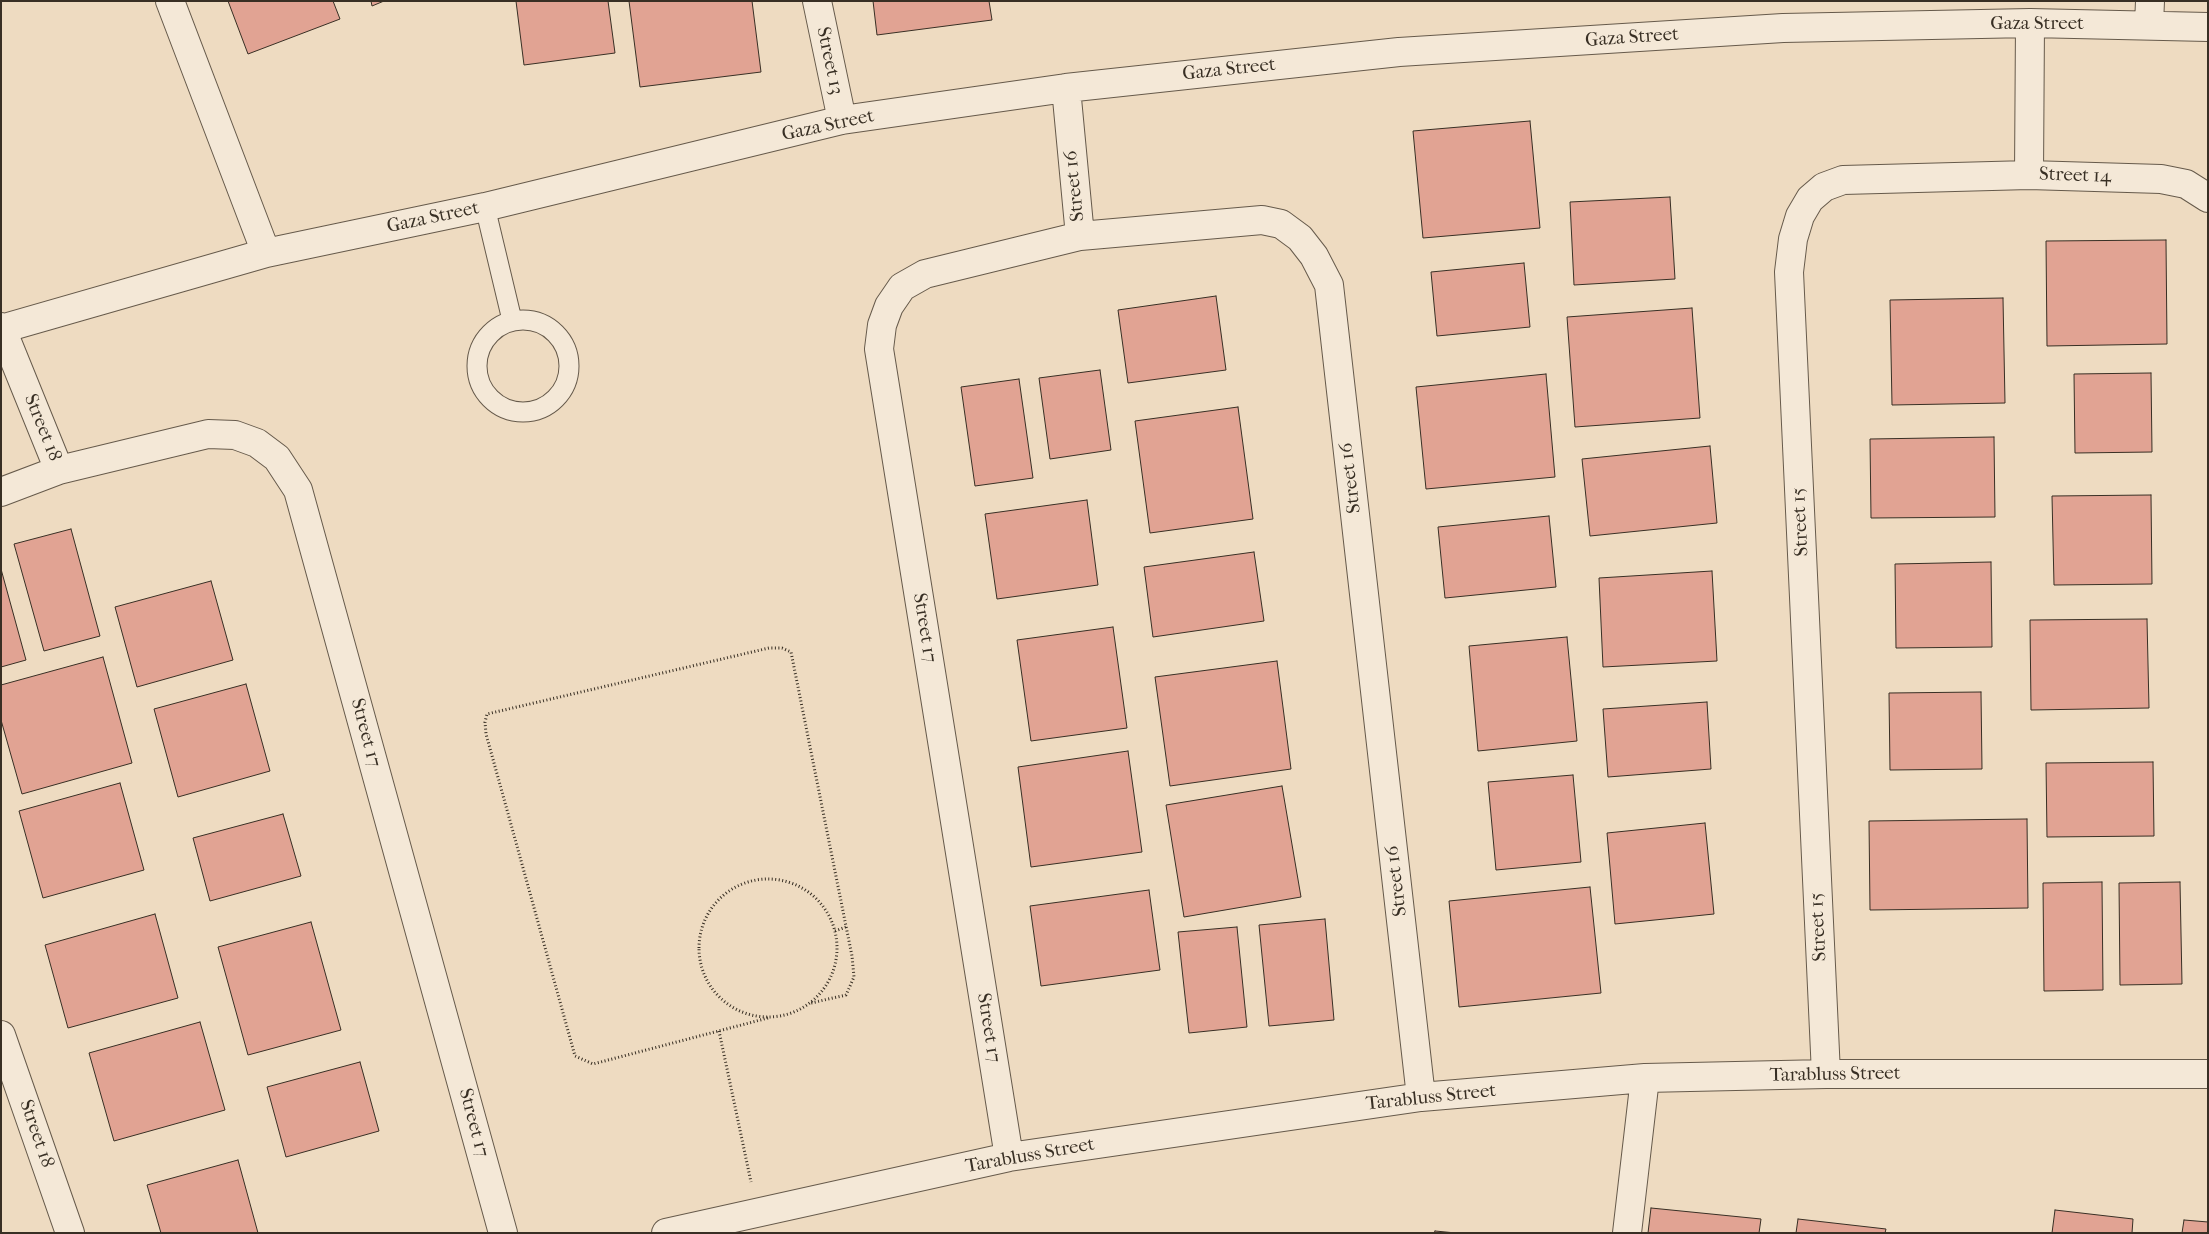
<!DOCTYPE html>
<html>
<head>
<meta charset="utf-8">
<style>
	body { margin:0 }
	#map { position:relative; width:2209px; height:1234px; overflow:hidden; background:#eedbc1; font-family:"IM FELL French Canon",serif }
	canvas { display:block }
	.frame { position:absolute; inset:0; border:2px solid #382f24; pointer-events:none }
</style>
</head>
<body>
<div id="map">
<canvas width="2209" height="1234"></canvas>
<div class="frame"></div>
</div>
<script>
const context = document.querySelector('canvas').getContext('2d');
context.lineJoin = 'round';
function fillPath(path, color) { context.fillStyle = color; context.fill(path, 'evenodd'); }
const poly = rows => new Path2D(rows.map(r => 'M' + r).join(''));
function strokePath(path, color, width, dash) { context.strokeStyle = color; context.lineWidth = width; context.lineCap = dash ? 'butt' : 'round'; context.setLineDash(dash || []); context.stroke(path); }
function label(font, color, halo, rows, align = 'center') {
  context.font = font + ' "IM FELL French Canon",serif'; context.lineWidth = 4.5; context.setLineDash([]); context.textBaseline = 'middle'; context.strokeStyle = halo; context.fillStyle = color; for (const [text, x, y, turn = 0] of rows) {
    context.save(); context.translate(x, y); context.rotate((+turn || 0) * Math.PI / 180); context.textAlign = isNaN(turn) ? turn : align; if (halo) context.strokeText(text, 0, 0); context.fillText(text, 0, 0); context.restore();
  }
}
const building = poly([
	[228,1,333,1,340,19,248,54,228,1],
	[371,1,384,1,372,6,371,1],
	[516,1,608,1,615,53,524,65,516,1],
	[629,1,752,1,761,72,640,87,629,1],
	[873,1,989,1,992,20,877,35,873,1],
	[1530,121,1540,228,1423,238,1413,131,1530,121],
	[1670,197,1675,279,1574,285,1570,202,1670,197],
	[2166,240,2167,344,2047,346,2046,241,2166,240],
	[1524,263,1530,327,1437,336,1431,272,1524,263],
	[1216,296,1226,370,1128,383,1118,310,1216,296],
	[2003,298,2005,403,1892,405,1890,300,2003,298],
	[1692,308,1700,418,1575,427,1567,317,1692,308],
	[1100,370,1111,450,1050,459,1039,378,1100,370],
	[2151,373,2152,452,2075,453,2074,374,2151,373],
	[1546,374,1555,477,1426,489,1416,387,1546,374],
	[1019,379,1033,478,975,486,961,387,1019,379],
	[1238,407,1253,519,1150,533,1135,421,1238,407],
	[1994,437,1995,517,1871,518,1870,439,1994,437],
	[1710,446,1717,523,1590,536,1582,459,1710,446],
	[2151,495,2152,584,2054,585,2052,496,2151,495],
	[1087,500,1098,585,997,599,985,514,1087,500],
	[1549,516,1556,587,1445,598,1438,527,1549,516],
	[71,529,100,636,44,651,14,544,71,529],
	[1254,552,1264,621,1153,637,1144,567,1254,552],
	[1991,562,1992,647,1896,648,1895,564,1991,562],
	[1,569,26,660,1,667,1,569],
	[1712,571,1717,661,1603,667,1599,578,1712,571],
	[211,581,233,660,137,687,115,607,211,581],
	[2147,619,2149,708,2031,710,2030,620,2147,619],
	[1113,627,1127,728,1031,741,1017,640,1113,627],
	[1567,637,1577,741,1478,751,1469,646,1567,637],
	[103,657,132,763,22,794,1,720,1,685,103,657],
	[1277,661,1291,769,1170,786,1155,677,1277,661],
	[246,684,270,771,178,797,154,709,246,684],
	[1981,692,1982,769,1890,770,1889,693,1981,692],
	[1707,702,1711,769,1608,777,1603,709,1707,702],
	[1128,751,1142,852,1031,867,1018,767,1128,751],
	[2153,762,2154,836,2047,837,2046,763,2153,762],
	[1573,775,1581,862,1496,870,1488,782,1573,775],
	[120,783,144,870,43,898,19,811,120,783],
	[1282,786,1301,897,1184,917,1166,805,1282,786],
	[283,814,301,876,210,901,193,838,283,814],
	[2027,819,2028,908,1870,910,1869,821,2027,819],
	[1705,823,1714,914,1615,924,1607,833,1705,823],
	[2102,882,2103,990,2044,991,2043,883,2102,882],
	[2180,882,2182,984,2120,985,2119,883,2180,882],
	[1590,887,1601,993,1459,1007,1449,901,1590,887],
	[1149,890,1160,970,1041,986,1030,906,1149,890],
	[155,914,178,998,68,1028,45,945,155,914],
	[1325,919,1334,1020,1269,1026,1259,925,1325,919],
	[311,922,341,1030,248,1055,218,947,311,922],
	[1237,927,1247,1027,1189,1033,1178,932,1237,927],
	[200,1022,225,1110,114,1141,89,1053,200,1022],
	[360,1062,379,1131,286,1157,267,1087,360,1062],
	[238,1160,258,1233,161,1233,147,1185,238,1160],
	[1651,1208,1761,1219,1759,1233,1648,1233,1651,1208],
	[2055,1210,2133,1219,2132,1233,2052,1233,2055,1210],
	[1798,1219,1886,1229,1885,1233,1796,1233,1798,1219],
	[2184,1220,2208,1222,2208,1233,2182,1233,2184,1220],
	[1435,1231,1456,1233,1434,1233,1435,1231]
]);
const path = poly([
	'699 948a69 69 0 1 1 138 0a69 69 0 1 1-138 0Z',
	[835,931,846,927],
	[768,1018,593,1064,575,1056,486,734,485,722,487,714,769,648,782,648,791,652,852,956,854,977,846,995,811,1003],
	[719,1031,751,1182]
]);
const service = poly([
	[485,207,512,320],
	'477 366a46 46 0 1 1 92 0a46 46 0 1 1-92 0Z'
]);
const minor = poly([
	[170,1,266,253],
	[817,1,842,120],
	[2149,25,2150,1],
	[1066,88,1080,236],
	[2029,175,2030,23],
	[1,327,59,470],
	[1,329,266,253,485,207,842,120,1066,88,1399,52,1783,28,2030,23,2208,27],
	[1,492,59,470,208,434,235,435,257,443,277,458,298,490,503,1233],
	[1,1035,70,1233],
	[1826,1074,1789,272,1793,239,1800,216,1810,199,1824,187,1843,180,2029,175,2161,179,2186,184,2208,198],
	[1009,1157,879,349,882,325,889,306,902,287,925,274,1080,236,1262,220,1281,224,1300,238,1314,256,1329,285,1421,1097],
	[666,1233,1009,1157,1421,1097,1645,1078,1826,1074,2208,1074],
	[1627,1233,1645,1078]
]);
const streetNames = [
	["Gaza Street",2037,24],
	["Gaza Street",1632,38,-4],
	["Street 13",829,61,78],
	["Gaza Street",1229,70,-6],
	["Gaza Street",828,126,-12],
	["Street 14",2075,176,2],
	["Street 16",1075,186,-96],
	["Gaza Street",433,218,-12],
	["Street 18",42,428,68],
	["Street 16",1351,478,-97],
	["Street 15",1801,522,-93],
	["Street 17",924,628,81],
	["Street 17",365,733,75],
	["Street 16",1397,881,-97],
	["Street 15",1819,927,-93],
	["Street 17",988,1028,81],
	["Tarabluss Street",1835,1075,-1],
	["Tarabluss Street",1431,1098,-6],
	["Street 17",473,1123,75],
	["Street 18",36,1134,71],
	["Tarabluss Street",1030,1156,-10]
];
fillPath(building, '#e1a393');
strokePath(building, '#382f24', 1);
strokePath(service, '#665a4b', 21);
strokePath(minor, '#665a4b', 30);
strokePath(path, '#382f24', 3, [1, 2.5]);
strokePath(service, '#f4e8d7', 19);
strokePath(minor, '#f4e8d7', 28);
label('19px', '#382f24', '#f4e8d7', streetNames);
</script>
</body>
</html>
